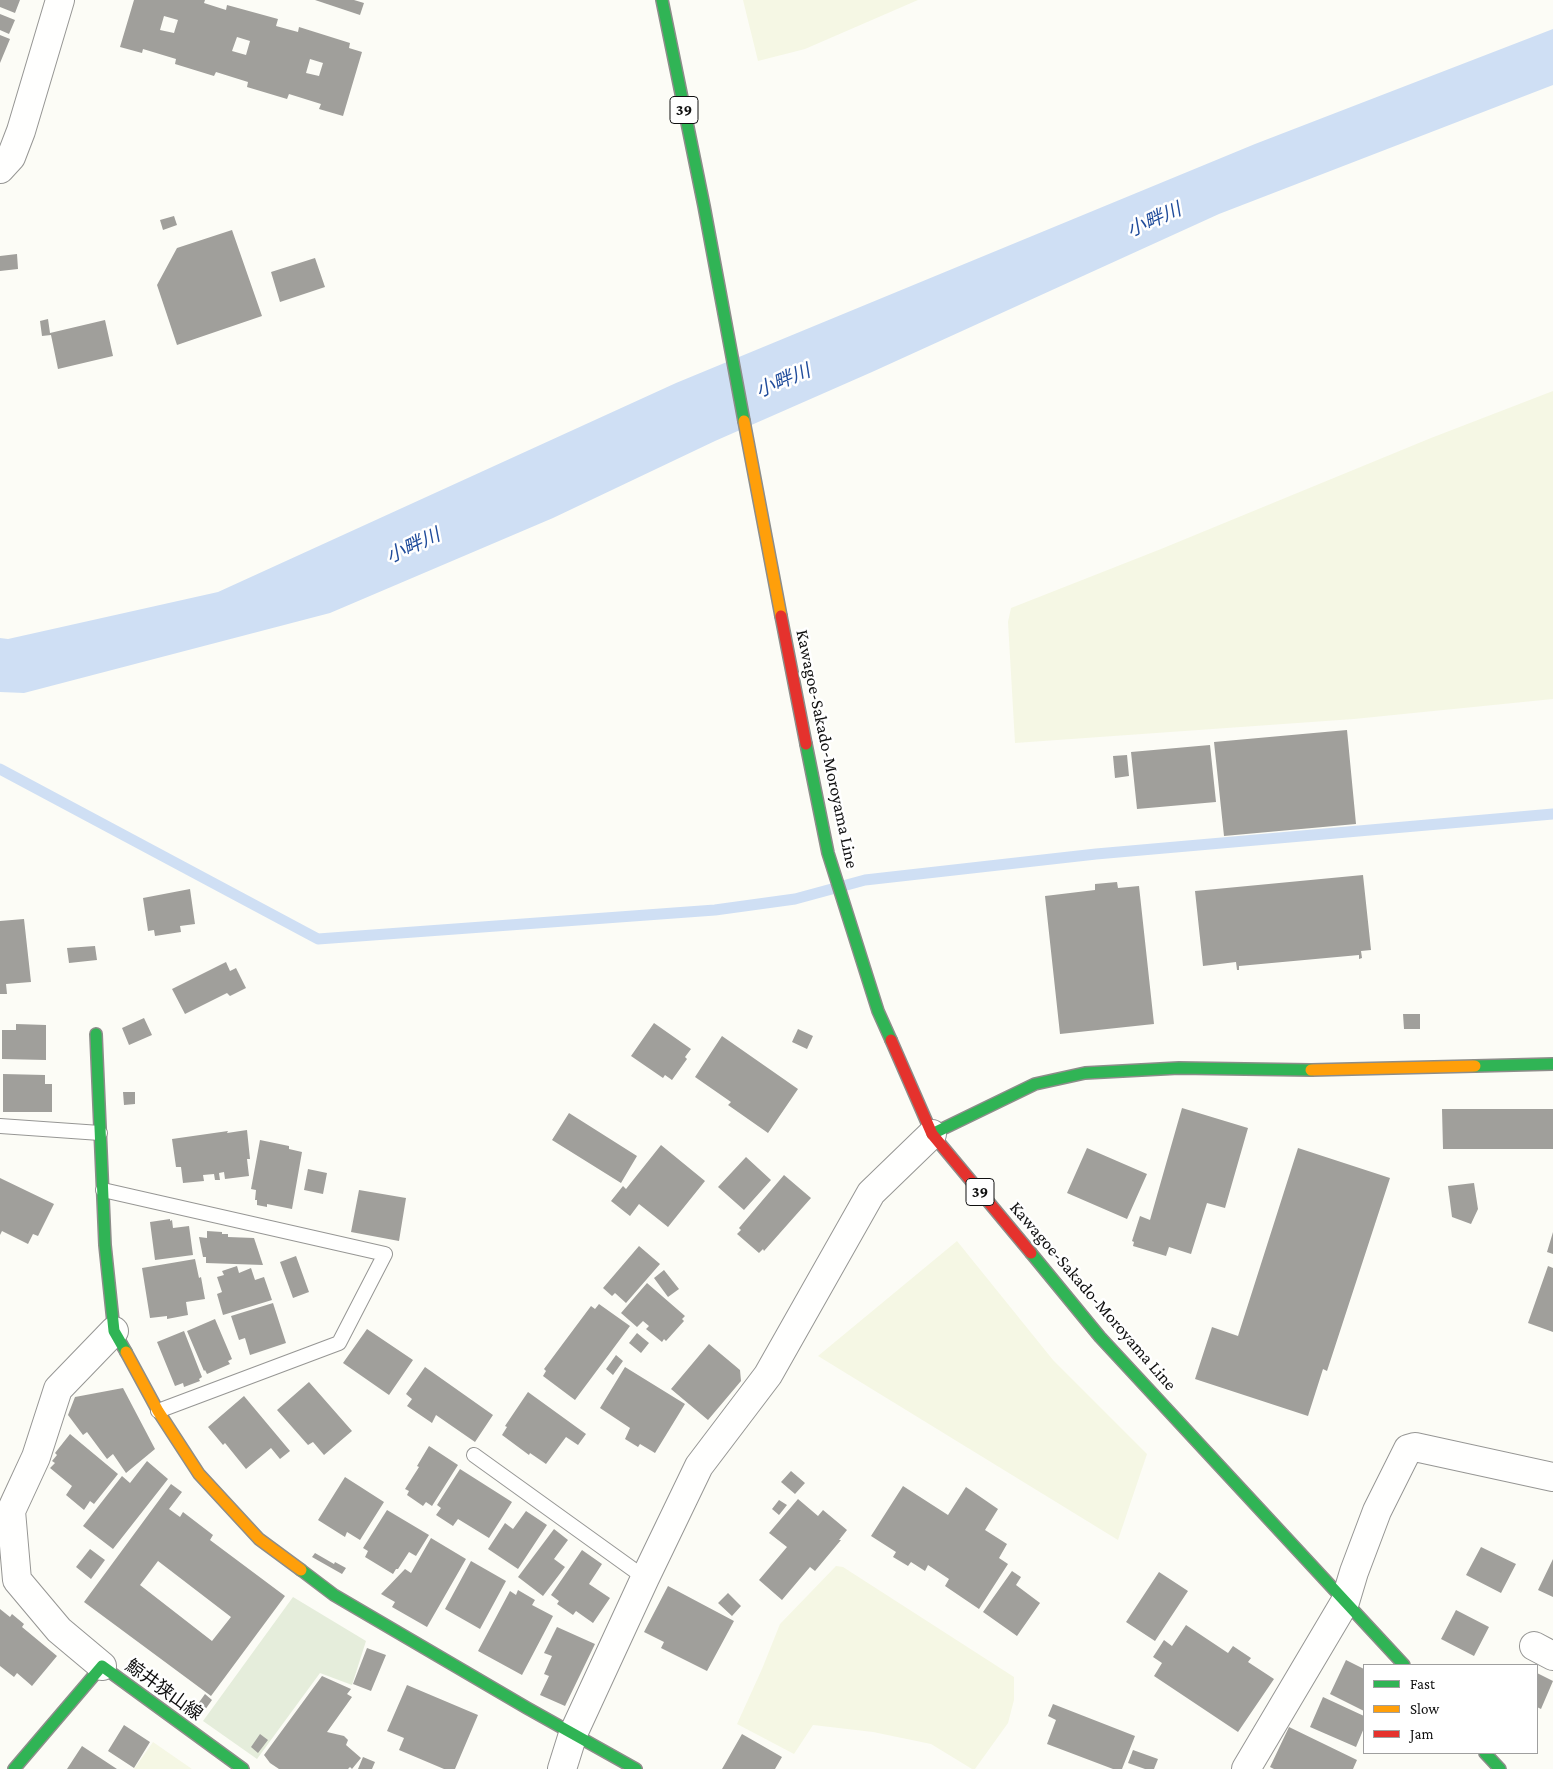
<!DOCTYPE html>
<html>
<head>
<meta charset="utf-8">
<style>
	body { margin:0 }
	#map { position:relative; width:1553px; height:1769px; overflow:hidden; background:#fcfcf6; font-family:"Crimson Pro",serif }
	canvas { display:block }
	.legend { position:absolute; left:1363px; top:1664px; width:175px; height:90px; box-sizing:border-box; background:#fff; border:1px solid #9f9f9f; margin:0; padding:6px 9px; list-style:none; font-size:15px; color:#101010 }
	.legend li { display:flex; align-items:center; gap:10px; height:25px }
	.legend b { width:25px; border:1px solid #9f9f9f }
</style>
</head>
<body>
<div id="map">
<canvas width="1553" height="1769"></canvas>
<ul class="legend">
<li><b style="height:6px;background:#30b455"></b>Fast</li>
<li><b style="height:6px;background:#ff9f0a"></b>Slow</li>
<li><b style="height:6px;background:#e5322d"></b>Jam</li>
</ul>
</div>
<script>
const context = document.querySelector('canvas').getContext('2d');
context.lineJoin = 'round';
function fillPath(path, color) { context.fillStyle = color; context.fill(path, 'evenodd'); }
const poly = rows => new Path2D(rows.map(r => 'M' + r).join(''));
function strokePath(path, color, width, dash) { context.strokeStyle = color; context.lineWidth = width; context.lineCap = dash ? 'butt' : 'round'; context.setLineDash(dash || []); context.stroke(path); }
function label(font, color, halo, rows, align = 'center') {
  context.font = font + ' "Crimson Pro","Noto Sans JP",serif'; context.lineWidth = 5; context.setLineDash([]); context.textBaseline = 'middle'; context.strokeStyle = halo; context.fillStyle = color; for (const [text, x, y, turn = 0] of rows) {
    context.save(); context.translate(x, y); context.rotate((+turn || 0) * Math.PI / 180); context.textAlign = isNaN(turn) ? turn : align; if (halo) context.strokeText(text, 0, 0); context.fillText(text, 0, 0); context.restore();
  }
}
const farmland = poly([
	[743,0,918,0,805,49,758,61],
	[1553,391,1553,699,1354,719,1015,743,1008,622,1011,608,1161,549,1431,438],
	[957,1241,1053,1360,1147,1454,1118,1540,818,1356],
	[836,1566,843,1567,1014,1677,1014,1700,1008,1723,975,1769,972,1769,931,1744,873,1732,813,1725,794,1754,737,1724,762,1669,780,1624],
	[153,1742,192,1769,134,1769]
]);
const cemetery = poly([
	[293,1597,366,1641,352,1685,320,1673,257,1759,203,1721]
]);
const water = poly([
	[1553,29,1553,85,1219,214,872,372,715,441,553,518,330,613,24,693,0,692,0,638,8,639,218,592,676,383,1255,144]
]);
const stream = poly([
	[0,769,318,939,715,910,795,899,865,880,1096,854,1553,814]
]);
const building = poly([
	[0,0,20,0,15,13,0,7],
	[134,0,205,0,204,3,226,10,227,5,278,19,276,26,298,32,299,27,350,43,349,48,362,52,343,116,319,109,321,104,289,94,287,99,247,87,248,82,216,72,214,76,175,64,176,59,143,49,142,53,120,47],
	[164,16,178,20,174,33,160,30],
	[237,37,250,41,246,55,232,51],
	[310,59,323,63,319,76,306,73],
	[315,0,354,0,364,3,360,15],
	[0,14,15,20,9,34,0,30],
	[0,35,10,39,0,63],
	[174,216,177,225,163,230,160,220],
	[232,230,262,316,177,345,157,285,177,248],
	[17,254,18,269,0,271,0,256],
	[315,258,325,287,280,302,271,272],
	[48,319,50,333,105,320,113,356,58,369,51,335,42,336,40,321],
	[1347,730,1356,824,1224,836,1214,742],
	[1210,745,1216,802,1137,809,1131,752],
	[1127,755,1129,776,1115,778,1113,756],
	[1363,875,1371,950,1361,951,1362,958,1359,959,1359,955,1239,966,1239,970,1237,970,1236,962,1203,966,1195,891],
	[1117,882,1118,888,1139,886,1154,1024,1060,1034,1045,896,1095,890,1095,884],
	[190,889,195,924,180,926,181,932,155,936,154,930,148,931,143,898],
	[24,919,31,982,6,984,7,994,0,994,0,921],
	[95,946,97,960,69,963,67,948],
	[226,962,230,971,236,968,246,988,230,996,227,993,185,1014,172,989],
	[1403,1014,1420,1014,1420,1029,1404,1029],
	[144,1018,152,1035,129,1045,122,1028],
	[654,1023,691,1049,685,1057,687,1059,672,1080,665,1075,663,1078,631,1056],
	[16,1024,46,1025,46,1060,2,1059,2,1030,16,1030],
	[798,1029,813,1036,807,1049,792,1042],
	[722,1036,798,1089,768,1133,728,1105,731,1102,695,1077],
	[3,1074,45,1075,45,1084,52,1084,52,1112,3,1112],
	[123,1092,135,1092,135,1104,124,1105],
	[1182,1108,1248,1128,1225,1208,1207,1203,1191,1254,1169,1247,1166,1256,1133,1246,1134,1242,1132,1241,1140,1216,1150,1220],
	[1442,1109,1553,1109,1553,1149,1443,1149],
	[569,1113,637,1156,621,1183,552,1140],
	[247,1130,250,1159,247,1159,249,1176,225,1179,224,1172,219,1173,220,1180,215,1180,214,1174,203,1175,204,1181,183,1183,181,1167,176,1167,172,1139,228,1131,227,1133],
	[260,1140,289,1146,289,1149,302,1152,292,1209,267,1204,267,1207,257,1205,257,1200,255,1200,256,1190,251,1189],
	[661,1145,705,1181,668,1227,639,1204,630,1216,611,1201,623,1186,626,1189],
	[1087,1148,1147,1174,1127,1219,1067,1193],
	[1298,1148,1390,1178,1327,1371,1323,1369,1308,1416,1195,1379,1212,1327,1238,1336],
	[746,1157,771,1180,744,1210,718,1187],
	[308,1169,327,1173,323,1194,304,1190],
	[784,1175,811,1198,764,1251,763,1249,759,1253,737,1234,741,1230,739,1228],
	[0,1178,54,1204,38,1236,33,1234,28,1244,2,1231,0,1235],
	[1474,1183,1478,1209,1471,1224,1452,1217,1448,1186],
	[359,1190,406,1198,399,1241,351,1232],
	[170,1219,170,1221,172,1220,173,1228,189,1226,193,1255,155,1260,150,1222],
	[207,1231,222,1232,222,1234,228,1234,228,1237,254,1238,263,1265,206,1263,206,1257,203,1257,199,1237,207,1238],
	[1553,1232,1553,1254,1547,1252],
	[639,1246,660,1264,626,1303,615,1293,612,1296,603,1288],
	[296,1256,309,1292,293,1298,280,1262],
	[195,1259,199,1278,201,1277,205,1299,186,1302,188,1315,167,1319,167,1316,150,1318,142,1268],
	[237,1266,239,1273,251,1268,255,1280,264,1277,272,1300,223,1315,217,1294,222,1292,217,1277,224,1275,222,1271],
	[1548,1266,1553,1268,1553,1332,1528,1323],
	[664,1270,679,1289,668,1297,654,1278],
	[647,1283,685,1316,682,1319,684,1321,666,1341,664,1339,662,1342,646,1329,649,1326,643,1321,637,1327,621,1313],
	[273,1303,286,1343,250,1355,245,1338,239,1340,231,1316],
	[599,1304,630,1326,575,1400,543,1376,546,1371,544,1369,591,1306,595,1309],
	[215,1319,232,1359,228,1361,230,1364,207,1374,205,1370,204,1371,187,1331],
	[367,1329,413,1360,389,1395,343,1363],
	[184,1331,202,1377,199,1379,200,1381,184,1387,183,1383,175,1386,157,1342],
	[637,1333,649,1343,641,1353,629,1343],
	[709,1344,740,1370,741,1381,708,1420,671,1389],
	[616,1355,623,1361,613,1375,606,1369],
	[425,1367,493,1415,475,1442,436,1415,432,1423,407,1406,412,1399,406,1394],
	[625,1367,685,1404,655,1453,640,1444,638,1447,625,1439,630,1428,600,1408],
	[309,1382,352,1431,324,1455,313,1442,308,1445,277,1410],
	[123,1388,155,1449,126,1473,113,1454,107,1459,87,1432,83,1435,68,1415,75,1397],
	[528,1392,586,1434,578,1445,566,1437,546,1464,530,1453,529,1455,502,1435,507,1427,505,1426,507,1423],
	[244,1396,290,1451,280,1459,271,1448,246,1469,225,1443,223,1445,208,1427],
	[70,1434,118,1474,94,1504,90,1501,84,1510,66,1495,72,1486,50,1468,55,1463,52,1461,57,1455,55,1453],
	[429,1446,458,1465,432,1506,426,1502,423,1506,407,1495,409,1491,405,1489,419,1467,417,1466],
	[147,1461,168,1479,113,1549,83,1526,122,1476,130,1483],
	[460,1469,512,1502,489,1538,458,1519,453,1526,436,1515,441,1508,437,1505],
	[791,1471,805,1483,795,1494,781,1482],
	[345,1477,384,1502,360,1540,347,1532,345,1537,318,1520],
	[171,1484,182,1492,169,1509,180,1517,183,1512,213,1535,210,1540,285,1596,211,1696,84,1602],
	[158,1561,231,1617,212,1641,140,1585],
	[903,1486,948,1515,966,1487,998,1509,985,1530,1007,1544,999,1558,1008,1564,979,1609,945,1586,949,1579,928,1565,925,1571,911,1562,908,1566,893,1557,896,1552,871,1536],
	[798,1499,818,1516,823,1510,847,1530,839,1540,841,1540,815,1571,810,1567,782,1600,759,1580,787,1547,769,1533],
	[779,1500,787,1505,779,1515,772,1509],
	[387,1510,429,1535,416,1556,409,1552,398,1569,396,1569,393,1574,365,1557,368,1551,363,1548],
	[526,1511,547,1525,518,1569,488,1549,505,1523,513,1529],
	[554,1529,568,1540,554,1559,565,1567,543,1596,518,1577],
	[431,1538,466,1559,427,1627,392,1607,395,1602,381,1594,405,1569,411,1573],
	[1481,1547,1516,1564,1501,1593,1466,1575],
	[90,1549,105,1560,91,1579,76,1567],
	[582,1550,602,1564,589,1584,610,1598,593,1623,576,1611,573,1615,557,1604,559,1601,551,1595],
	[315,1553,334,1564,335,1562,346,1568,342,1574,312,1557],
	[1553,1559,1553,1597,1538,1590],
	[471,1561,506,1581,480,1629,445,1609],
	[1012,1571,1021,1577,1016,1585,1040,1603,1017,1636,983,1612],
	[1159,1572,1188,1591,1155,1641,1126,1622],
	[668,1586,734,1621,707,1671,661,1648,664,1642,644,1632],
	[518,1590,535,1600,532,1605,553,1616,522,1675,478,1651,510,1591,516,1595],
	[728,1593,741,1606,732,1616,718,1603],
	[0,1609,10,1617,12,1614,24,1624,22,1627,57,1656,32,1686,17,1673,14,1677,0,1666],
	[1456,1610,1489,1627,1474,1656,1441,1639],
	[1186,1625,1228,1653,1233,1646,1251,1658,1248,1662,1274,1679,1238,1732,1154,1676,1162,1663,1153,1657,1164,1640,1172,1646],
	[557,1627,595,1644,565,1706,540,1695,549,1676,544,1674,552,1656,544,1653],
	[367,1648,386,1655,371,1691,353,1684],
	[1346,1660,1364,1669,1364,1711,1330,1694],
	[1537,1673,1553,1681,1541,1709,1537,1707],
	[322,1676,351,1689,347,1694,352,1697,327,1732,344,1736,348,1740,346,1745,361,1758,352,1769,350,1767,348,1769,279,1769,270,1763,264,1755],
	[407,1685,478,1715,455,1769,444,1769,399,1750,404,1738,387,1731],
	[205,1694,212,1700,202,1714,195,1708],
	[1323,1697,1364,1716,1364,1728,1356,1747,1310,1727],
	[1053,1704,1135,1736,1122,1769,1113,1769,1047,1744,1056,1720,1048,1716],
	[124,1725,150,1742,134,1768,108,1751],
	[1289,1727,1357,1760,1353,1769,1274,1769,1270,1767],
	[260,1734,268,1740,258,1753,251,1747],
	[742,1734,782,1757,775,1769,722,1769],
	[82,1746,117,1769,67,1769],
	[1133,1750,1158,1759,1154,1769,1145,1769,1128,1763],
	[363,1757,375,1762,372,1769,358,1769]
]);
const lane = poly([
	[0,1126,100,1133],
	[103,1190,385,1254,339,1343,158,1411],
	[474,1455,645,1578]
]);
const street = poly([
	[0,169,11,157,21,131,60,0],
	[1534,1646,1553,1656],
	[102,1666,59,1630,17,1580,11,1511,36,1457,58,1389,114,1331],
	[562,1769,573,1734,645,1578,699,1466,768,1375,871,1193,932,1134],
	[1246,1769,1345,1602,1354,1572,1377,1511,1408,1449,1415,1447,1553,1477]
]);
const fast = poly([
	[662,0,704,206,744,421],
	[806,744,828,853,878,1011,891,1040],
	[96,1034,105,1245,114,1331,126,1352],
	[1475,1066,1553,1064],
	[932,1134,1035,1084,1085,1073,1179,1068,1311,1070],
	[1031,1253,1100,1337,1404,1665],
	[301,1570,334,1595,527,1708,636,1769],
	[1485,1753,1500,1769],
	[14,1769,102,1666,243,1769]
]);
const slow = poly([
	[744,421,781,616],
	[1311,1070,1475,1066],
	[126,1352,158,1411,199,1474,259,1539,301,1570]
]);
const jam = poly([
	[781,616,806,744],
	[891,1040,932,1134,1031,1253]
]);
const shields = [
	[684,110,28],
	[980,1192,28]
];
const shieldNames = [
	["39",684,110],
	["39",980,1192]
];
const streetNames = [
	["Kawagoe-Sakado-Moroyama Line",827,749,78],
	["Kawagoe-Sakado-Moroyama Line",1093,1296,49],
	["鯨井狭山線",164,1690,36]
];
const waterNames = [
	["小畔川",1154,220,-24],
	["小畔川",783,381,-23],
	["小畔川",413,546,-25]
];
fillPath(farmland, '#f5f7e4');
fillPath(cemetery, '#e5eddb');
fillPath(water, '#cfdff4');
strokePath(stream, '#cfdff4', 11);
fillPath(building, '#a09f9b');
strokePath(lane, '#969694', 16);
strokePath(street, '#969694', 30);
strokePath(fast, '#8d8d8a', 14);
strokePath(slow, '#8d8d8a', 14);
strokePath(jam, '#8d8d8a', 14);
strokePath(lane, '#fffffe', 14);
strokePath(street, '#fffffe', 28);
strokePath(fast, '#30b455', 11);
strokePath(slow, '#ff9f0a', 11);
strokePath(jam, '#e5322d', 11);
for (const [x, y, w] of shields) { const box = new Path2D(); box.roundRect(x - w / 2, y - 13.5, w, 27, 4); context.fillStyle = '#fff'; context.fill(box); strokePath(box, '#101010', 1); }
label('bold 16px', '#101010', null, shieldNames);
label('18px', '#101010', '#fff', streetNames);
label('italic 19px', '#204c9b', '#fff', waterNames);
</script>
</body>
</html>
